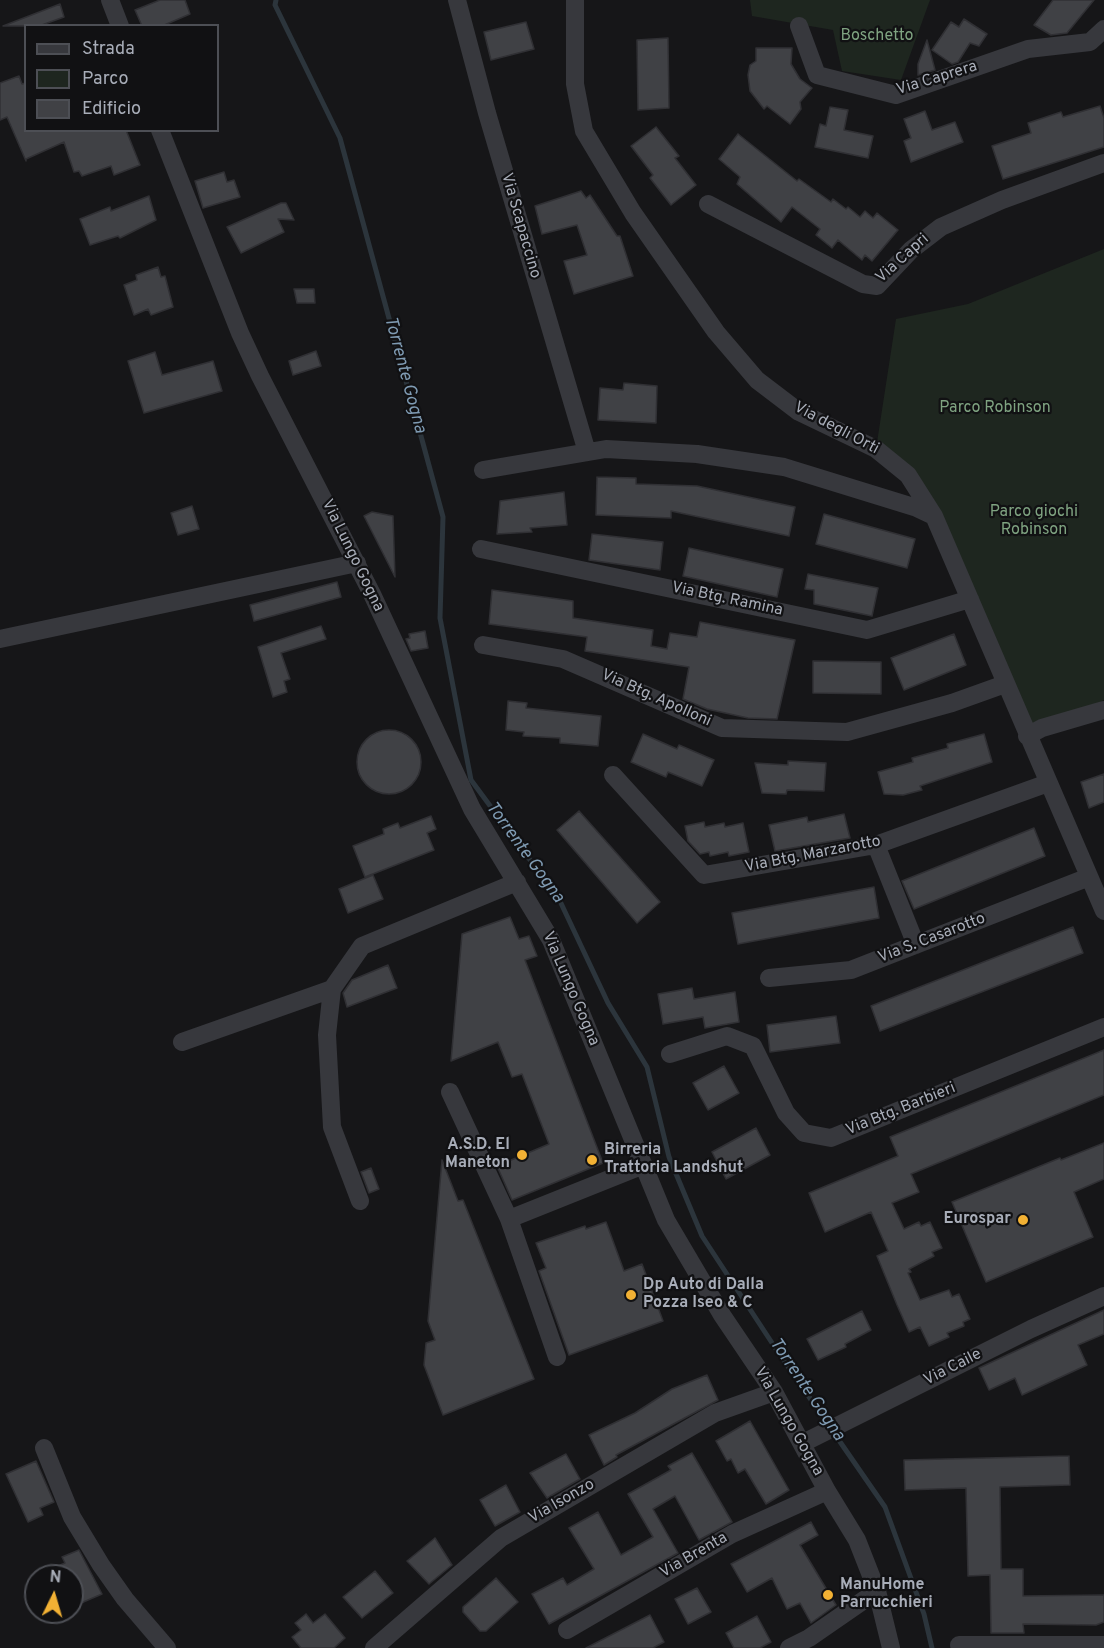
<!DOCTYPE html>
<html>
<head>
<meta charset="utf-8">
<style>
	body { margin:0 }
	#map { position:relative; width:1104px; height:1648px; overflow:hidden; background:#161618; font-family:Overpass,sans-serif }
	canvas { display:block }
	.legend { position:absolute; left:24px; top:24px; width:195px; height:108px; box-sizing:border-box; background:#111113; border:2px solid #4d4f55; margin:0; padding:8px 10px; list-style:none; font-size:18px; color:#a8adb8 }
	.legend li { display:flex; align-items:center; gap:12px; height:30px }
	.legend b { width:30px; border:2px solid #4d4f55 }
	.north { position:absolute; left:24px; top:1564px; width:60px; height:60px; box-sizing:border-box; background:#111113; border:2px solid #4d4f55; border-radius:50%; rotate:5deg; font-size:16px; font-weight:700; line-height:24px; text-align:center; color:#a8adb8 }
	.north::after { content:''; display:block; margin:auto; width:21px; height:27px; background:#f2b134; clip-path:polygon(50% 0,100% 100%,50% 72%,0 100%) }
</style>
</head>
<body>
<div id="map">
<canvas width="1104" height="1648"></canvas>
<ul class="legend">
<li><b style="height:8px;background:#37383d"></b>Strada</li>
<li><b style="height:16px;background:#1e261f"></b>Parco</li>
<li><b style="height:16px;background:#404145"></b>Edificio</li>
</ul>
<div class="north">N</div>
</div>
<script>
const context = document.querySelector('canvas').getContext('2d');
context.lineJoin = 'round';
function fillPath(path, color) { context.fillStyle = color; context.fill(path, 'evenodd'); }
const poly = rows => new Path2D(rows.map(r => 'M' + r).join(''));
function strokePath(path, color, width, dash) { context.strokeStyle = color; context.lineWidth = width; context.lineCap = dash ? 'butt' : 'round'; context.setLineDash(dash || []); context.stroke(path); }
function label(font, color, halo, rows, align = 'center') {
  context.font = font + ' Overpass,sans-serif'; context.lineWidth = 4.5; context.setLineDash([]); context.textBaseline = 'middle'; context.strokeStyle = halo; context.fillStyle = color; for (const [text, x, y, turn = 0] of rows) {
    context.save(); context.translate(x, y); context.rotate((+turn || 0) * Math.PI / 180); context.textAlign = isNaN(turn) ? turn : align; if (halo) context.strokeText(text, 0, 0); context.fillText(text, 0, 0); context.restore();
  }
}
const green = poly([
	[750,0,930,0,901,80,842,71,833,30,752,16],
	[1104,249,1104,700,1027,736,934,516,876,449,896,319,968,304]
]);
const stream = poly([
	[276,0,275,5,340,138,443,517,440,618,471,780,559,899,608,1003,647,1067,669,1157,702,1236,776,1349,885,1507,924,1614,932,1648]
]);
const building = poly([
	[160,0,185,0,190,14,162,26,142,26,135,10,160,0],
	[1053,0,1094,0,1067,33,1051,35,1034,25,1053,0],
	[60,4,64,17,39,26,3,26,60,4],
	[964,19,987,34,979,46,970,43,958,62,952,64,932,50,951,22,959,27,964,19],
	[526,22,534,49,491,60,484,32,526,22],
	[668,38,669,108,638,110,637,40,668,38],
	[927,40,935,70,918,75,918,64,927,40],
	[756,48,792,48,791,64,800,79,812,88,800,102,801,109,790,124,767,106,764,109,750,91,748,75,750,65,756,61,756,48],
	[19,76,22,84,26,83,26,130,126,130,140,165,114,175,111,166,82,176,79,171,74,172,64,142,26,159,26,161,7,117,0,120,0,83,19,76],
	[1100,106,1104,118,1104,147,1003,179,992,146,1031,133,1028,123,1061,112,1063,117,1100,106],
	[830,107,848,110,844,130,873,136,868,158,815,147,820,124,826,126,830,107],
	[925,111,932,130,955,122,963,142,911,162,904,141,911,138,904,119,925,111],
	[656,127,679,156,675,158,696,185,671,205,650,178,653,175,631,146,656,127],
	[738,134,797,181,799,179,831,202,833,199,846,209,848,207,860,217,865,211,873,218,877,213,898,230,872,261,865,255,862,260,838,240,832,248,816,235,820,229,792,207,781,222,737,184,740,177,719,159,738,134],
	[224,172,227,182,234,180,240,197,203,208,195,181,224,172],
	[581,191,586,198,590,195,617,236,620,236,633,276,574,294,564,261,587,255,577,225,542,234,535,206,581,191],
	[149,196,156,220,120,238,118,236,90,245,80,219,110,207,111,211,149,196],
	[281,203,286,203,294,220,278,219,284,232,241,253,227,227,281,203],
	[158,267,161,277,165,276,173,307,151,315,148,309,134,315,124,285,137,280,136,275,158,267],
	[294,289,314,289,315,303,297,303,294,289],
	[316,351,321,366,293,375,289,361,316,351],
	[155,352,162,375,213,361,222,391,144,413,128,361,155,352],
	[624,383,657,386,656,423,598,420,600,388,623,390,624,383],
	[597,477,636,478,636,484,697,486,795,507,789,536,671,511,671,518,596,515,597,477],
	[564,492,567,525,530,528,532,532,497,534,500,501,564,492],
	[192,506,199,529,178,535,171,513,192,506],
	[372,512,393,516,395,577,364,516,372,512],
	[824,514,915,539,907,568,816,544,824,514],
	[592,534,663,542,660,570,589,560,592,534],
	[689,548,783,569,777,597,683,576,689,548],
	[808,574,878,588,872,616,814,604,814,590,805,589,808,574],
	[337,582,341,597,254,621,250,605,337,582],
	[492,590,573,601,573,618,653,630,651,646,667,649,670,633,697,637,700,622,795,640,777,719,748,718,707,709,683,699,689,667,585,651,587,637,489,624,492,590],
	[321,626,326,639,281,653,290,679,284,681,287,692,273,697,258,647,321,626],
	[425,631,428,648,411,651,406,639,410,638,409,634,425,631],
	[954,634,966,665,904,690,891,658,954,634],
	[813,661,881,662,881,694,813,693,813,661],
	[508,701,527,703,526,708,601,716,598,746,560,743,560,738,523,736,524,732,506,730,508,701],
	'357 762a32 32 0 1 1 64 0a32 32 0 1 1-64 0Z',
	[643,734,677,749,679,745,714,760,702,786,668,772,666,777,631,762,643,734],
	[984,734,992,762,920,786,922,790,903,795,884,794,878,772,913,762,912,758,948,748,947,744,984,734],
	[788,761,826,763,824,791,787,790,786,794,762,793,755,763,788,765,788,761],
	[1104,774,1104,802,1089,808,1081,782,1104,774],
	[579,811,660,902,637,923,557,830,579,811],
	[844,814,850,838,775,851,769,825,807,817,808,822,844,814],
	[431,816,436,829,427,833,434,850,365,877,353,846,384,834,383,829,398,823,400,828,431,816],
	[704,822,705,827,724,823,725,827,743,823,749,852,729,856,728,852,710,856,709,852,700,854,688,841,685,826,704,822],
	[1034,828,1045,856,914,909,902,881,1034,828],
	[373,875,383,899,348,913,339,889,373,875],
	[874,887,879,918,738,944,732,913,874,887],
	[510,917,519,939,529,936,537,956,525,960,603,1163,512,1200,497,1166,549,1144,522,1074,512,1077,498,1042,451,1061,462,934,510,917],
	[1073,927,1083,953,880,1031,871,1006,1073,927],
	[388,965,397,988,347,1007,343,993,352,980,388,965],
	[692,988,694,999,735,992,739,1022,705,1028,703,1017,663,1024,658,994,692,988],
	[836,1016,840,1043,770,1052,767,1025,836,1016],
	[1104,1050,1104,1095,911,1174,919,1192,892,1203,904,1229,919,1222,921,1226,930,1222,942,1248,932,1252,934,1256,909,1269,911,1272,908,1273,920,1300,949,1290,952,1297,959,1294,970,1319,963,1322,964,1326,947,1333,949,1337,929,1346,920,1327,909,1332,897,1305,877,1256,888,1251,871,1212,825,1232,809,1193,898,1156,890,1137,1104,1050],
	[724,1066,739,1093,708,1110,693,1083,724,1066],
	[756,1128,770,1155,726,1179,712,1152,756,1128],
	[1104,1143,1104,1179,1074,1192,1093,1237,986,1282,952,1202,1060,1158,1061,1160,1104,1143],
	[442,1160,458,1201,463,1200,534,1379,443,1415,424,1365,426,1343,435,1340,428,1321,442,1160],
	[371,1168,379,1189,369,1193,361,1172,371,1168],
	[606,1222,624,1271,642,1264,663,1321,569,1355,539,1271,546,1268,536,1243,585,1226,586,1229,606,1222],
	[1104,1310,1104,1334,1078,1345,1087,1365,1022,1395,1015,1378,989,1390,979,1368,1104,1310],
	[862,1311,871,1330,845,1344,846,1347,818,1360,807,1339,862,1311],
	[707,1375,718,1400,616,1455,617,1457,604,1465,589,1435,635,1413,672,1389,707,1375],
	[750,1421,789,1490,766,1504,745,1469,738,1473,731,1459,727,1461,716,1441,750,1421],
	[692,1453,732,1522,699,1540,675,1496,653,1509,678,1553,549,1624,532,1594,563,1578,567,1585,594,1569,569,1528,598,1512,621,1555,653,1537,628,1494,671,1470,668,1466,692,1453],
	[566,1454,580,1479,547,1498,530,1473,566,1454],
	[1069,1456,1070,1485,1000,1487,1001,1569,1023,1569,1023,1596,1104,1595,1104,1622,1096,1625,1023,1624,1024,1633,991,1633,990,1575,968,1576,966,1488,905,1490,904,1460,1069,1456],
	[36,1461,54,1502,40,1508,43,1515,28,1522,6,1474,36,1461],
	[506,1485,520,1512,495,1526,480,1500,506,1485],
	[811,1522,818,1535,800,1545,836,1605,811,1623,800,1603,787,1609,772,1578,747,1592,731,1564,811,1522],
	[435,1538,452,1565,429,1584,407,1561,435,1538],
	[79,1550,102,1594,81,1603,78,1598,72,1601,72,1576,35,1576,65,1563,62,1557,79,1550],
	[375,1571,393,1593,362,1618,343,1597,375,1571],
	[496,1578,518,1602,486,1631,480,1631,463,1612,463,1607,496,1578],
	[697,1588,711,1612,688,1624,675,1599,697,1588],
	[306,1614,313,1623,325,1614,345,1638,334,1648,301,1648,292,1637,301,1630,295,1623,306,1614],
	[650,1615,664,1642,653,1648,586,1648,650,1615],
	[757,1616,771,1642,760,1648,734,1648,726,1633,757,1616]
]);
const minor = poly([
	[110,0,120,26],
	[457,0,487,113,587,452],
	[575,0,575,84,584,131,633,213,716,332,757,380,799,412,876,449,908,475,934,516,1104,911],
	[799,26,817,75,896,95,1028,49,1090,42,1104,29],
	[160,130,240,333,260,376,372,594,472,809,551,940,666,1220,722,1315,774,1392,827,1491,857,1540,877,1591,891,1648],
	[708,204,863,284,877,286,911,250,941,227,1002,200,1104,163],
	[483,470,606,449,697,454,784,467,917,508,934,516],
	[481,549,867,630,970,599],
	[0,639,357,563],
	[483,645,563,659,722,728,847,732,952,703,1005,684],
	[1027,736,1042,728,1104,710],
	[613,775,704,875,876,845,1048,783],
	[876,845,916,945],
	[769,978,851,970,1089,877],
	[182,1042,332,989],
	[670,1054,727,1036,753,1046,786,1113,804,1133,831,1138,1104,1027],
	[450,1092,509,1219,644,1165],
	[360,1201,332,1127,327,1035,332,989,362,946,517,882],
	[509,1219,557,1357],
	[803,1443,1031,1329,1104,1296],
	[44,1448,72,1517,101,1565,125,1599,167,1648],
	[567,1630,732,1534,827,1491],
	[959,1645,1104,1645],
	[374,1648,501,1538,715,1413,774,1392],
	[789,1648,809,1638,877,1591]
]);
const markers = [
	[522,1155,6,"#f2b134"],
	[592,1160,6,"#f2b134"],
	[1023,1220,6,"#f2b134"],
	[631,1295,6,"#f2b134"],
	[828,1595,6,"#f2b134"]
];
const parkNames = [
	["Boschetto",877,37],
	["Parco Robinson",995,409],
	["Parco giochi",1034,513],
	["Robinson",1034,531]
];
const streetNames = [
	["Via Caprera",937,79,-17],
	["Via Scapaccino",520,226,74],
	["Via Capri",903,259,-42],
	["Via degli Orti",836,429,28],
	["Via Lungo Gogna",352,556,64],
	["Via Btg. Ramina",727,600,12],
	["Via Btg. Apolloni",656,699,24],
	["Via Btg. Marzarotto",813,855,-11],
	["Via S. Casarotto",932,939,-21],
	["Via Lungo Gogna",570,989,67],
	["Via Btg. Barbieri",901,1110,-22],
	["Via Caile",953,1368,-27],
	["Via Lungo Gogna",788,1422,60],
	["Via Isonzo",562,1502,-30],
	["Via Brenta",694,1556,-30]
];
const poiNames = [
	["A.S.D. El",510,1146,"right"],
	["Maneton",510,1164,"right"],
	["Birreria",604,1151],
	["Trattoria Landshut",604,1169],
	["Eurospar",1011,1220,"right"],
	["Dp Auto di Dalla",643,1286],
	["Pozza Iseo & C",643,1304],
	["ManuHome",840,1586],
	["Parrucchieri",840,1604]
];
const waterNames = [
	["Torrente Gogna",404,375,75],
	["Torrente Gogna",524,853,54],
	["Torrente Gogna",806,1390,56]
];
fillPath(green, '#1e261f');
strokePath(stream, '#2c353c', 5);
fillPath(building, '#404145');
strokePath(building, '#303034', 1.5);
strokePath(minor, '#37383d', 18);
for (const [x, y, r, color] of markers) { const dot = new Path2D(); dot.arc(x, y, r, 0, 2 * Math.PI); context.fillStyle = color; context.fill(dot); strokePath(dot, '#111113', 2); }
label('16px', '#7fa381', '#111113', parkNames);
label('16px', '#a8adb8', '#111113', streetNames);
label('bold 16px', '#a8adb8', '#111113', poiNames, 'left');
label('italic 18px', '#7f9bb3', '#111113', waterNames);
</script>
</body>
</html>
